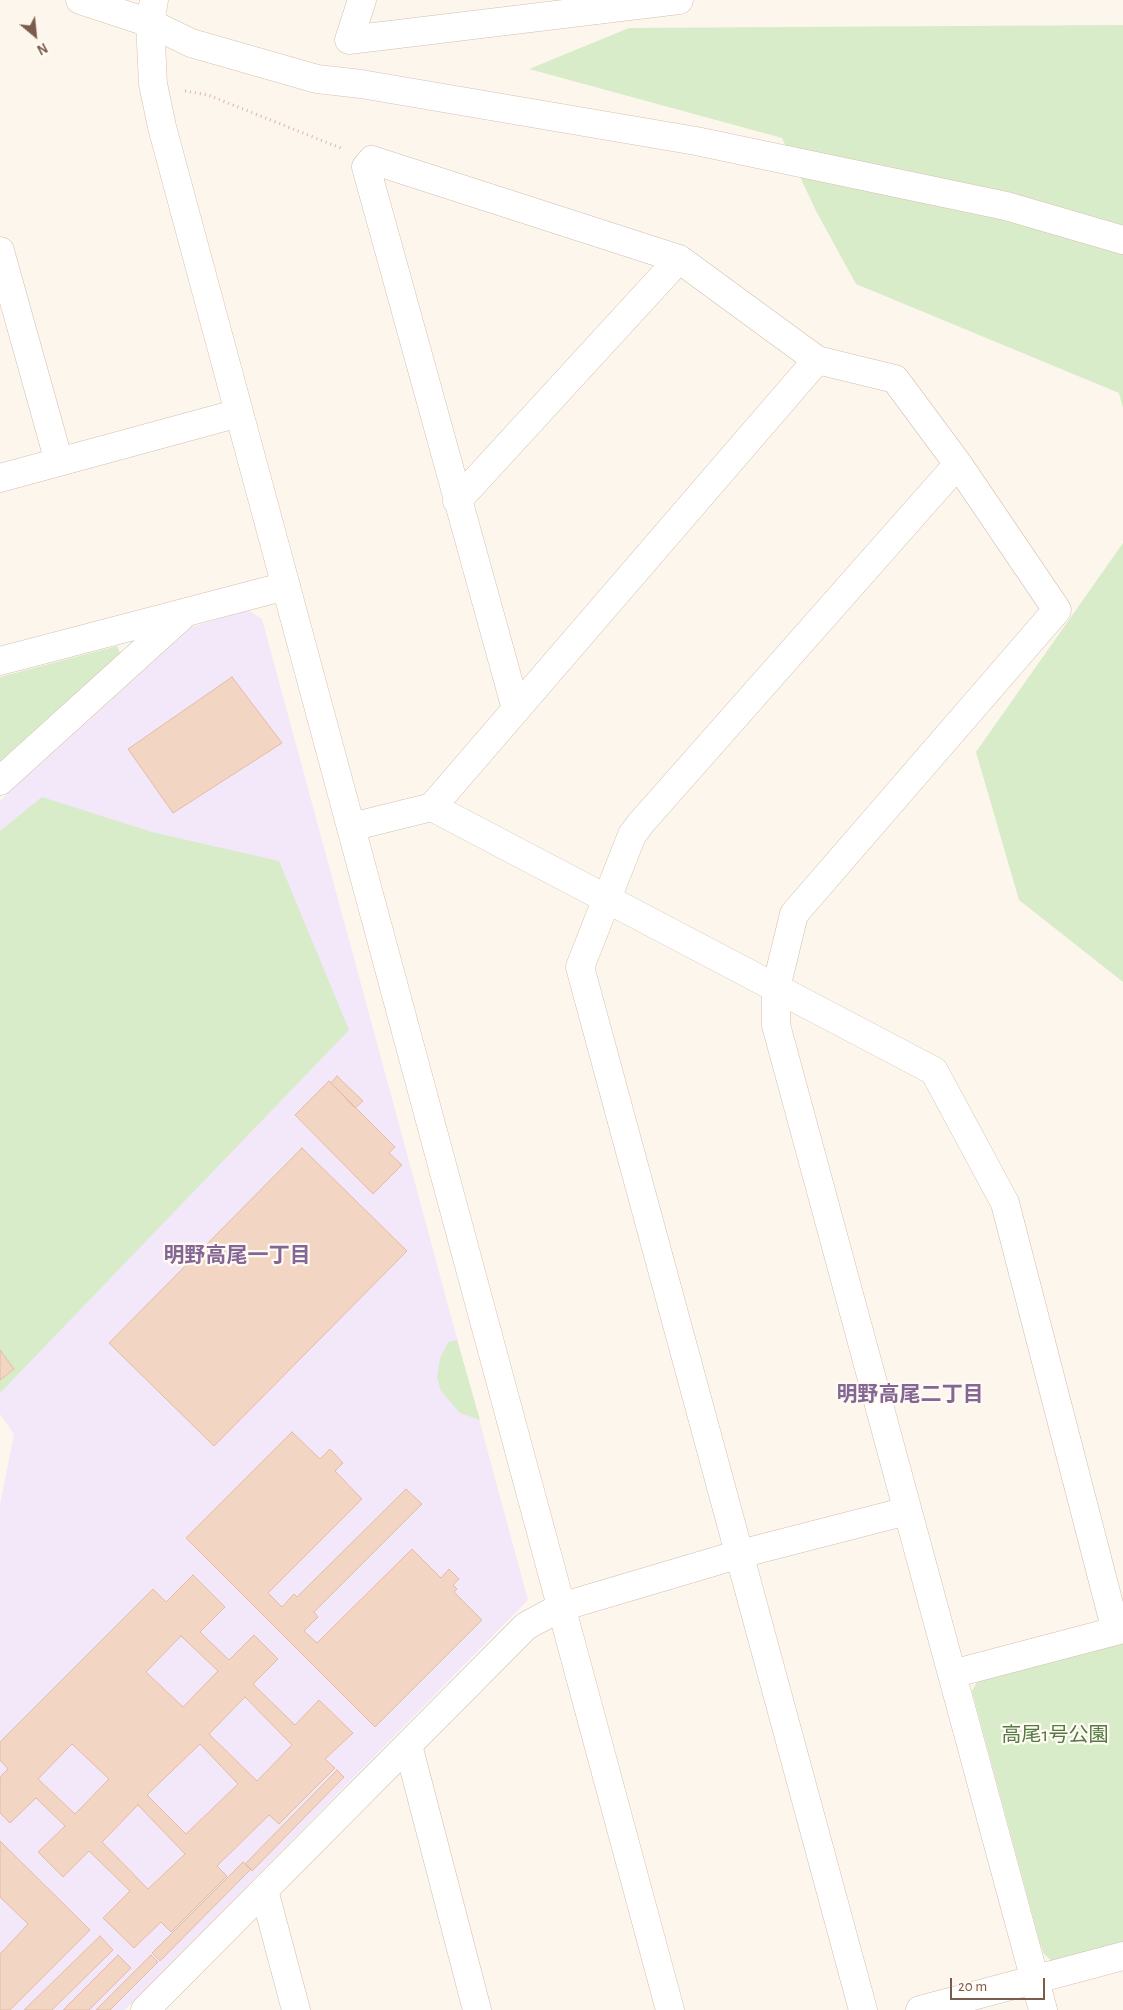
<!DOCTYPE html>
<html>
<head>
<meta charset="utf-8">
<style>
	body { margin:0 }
	#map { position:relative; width:1123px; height:2010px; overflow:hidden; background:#fdf6ec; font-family:"Alegreya Sans",sans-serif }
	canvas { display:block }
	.north { position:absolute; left:10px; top:10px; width:50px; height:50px; -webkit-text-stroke:4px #fffaf3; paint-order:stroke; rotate:152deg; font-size:14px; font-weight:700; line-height:20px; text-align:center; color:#7a5c4d }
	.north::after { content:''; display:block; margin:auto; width:18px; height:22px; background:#7a5c4d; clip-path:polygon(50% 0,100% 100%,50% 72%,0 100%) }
	.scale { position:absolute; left:950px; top:1978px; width:95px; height:22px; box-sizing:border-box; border:2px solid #7a5c4d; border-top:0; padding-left:6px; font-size:15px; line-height:18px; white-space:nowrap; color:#7a5c4d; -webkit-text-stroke:4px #fffaf3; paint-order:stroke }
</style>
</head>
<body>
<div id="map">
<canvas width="1123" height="2010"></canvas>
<div class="north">N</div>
<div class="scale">20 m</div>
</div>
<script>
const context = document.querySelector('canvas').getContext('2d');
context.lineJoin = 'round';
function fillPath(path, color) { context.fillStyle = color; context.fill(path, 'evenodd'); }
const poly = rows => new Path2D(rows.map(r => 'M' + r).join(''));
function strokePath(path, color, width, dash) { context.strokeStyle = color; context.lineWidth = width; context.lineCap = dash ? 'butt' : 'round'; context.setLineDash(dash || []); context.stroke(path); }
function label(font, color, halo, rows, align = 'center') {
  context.font = font + ' "Alegreya Sans","Noto Sans JP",sans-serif'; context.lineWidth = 4.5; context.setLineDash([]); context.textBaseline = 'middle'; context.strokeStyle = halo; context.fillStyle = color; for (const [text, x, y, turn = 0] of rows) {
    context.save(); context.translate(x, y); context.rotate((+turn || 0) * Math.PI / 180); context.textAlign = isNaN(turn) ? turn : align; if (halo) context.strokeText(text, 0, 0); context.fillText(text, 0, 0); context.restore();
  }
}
const education = poly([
	[248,610,262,619,528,1600,125,2010,0,2010,0,1505,14,1434,0,1414,0,801,192,627]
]);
const green = poly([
	[1123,25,1123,408,1119,393,856,284,816,211,782,138,529,69,629,28],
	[1123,543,1123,982,1019,900,976,752],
	[117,646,122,657,0,767,0,677],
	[42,797,152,832,279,861,349,1030,0,1393,0,831],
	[457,1340,480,1420,460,1413,441,1391,437,1378,440,1358,446,1346,449,1342],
	[1123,1643,1123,1943,1053,1962,1044,1954,1040,1943,972,1691,977,1682]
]);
const building = poly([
	[232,677,282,743,173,813,128,749,232,677],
	[337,1076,363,1101,355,1108,331,1083,337,1076],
	[329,1081,395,1147,389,1153,402,1165,373,1194,295,1115,329,1081],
	[302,1148,407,1251,214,1446,109,1343,302,1148],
	[0,1350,14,1369,0,1380,0,1350],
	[292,1432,320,1459,330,1449,343,1463,335,1471,362,1499,268,1593,282,1607,294,1594,297,1597,406,1489,422,1504,314,1612,318,1617,304,1631,317,1643,412,1549,441,1578,449,1569,459,1579,453,1585,457,1589,454,1592,482,1620,375,1727,186,1538,292,1432],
	[193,1575,225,1607,200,1632,229,1660,254,1635,278,1659,253,1684,295,1725,319,1700,353,1733,325,1759,335,1768,279,1824,269,1815,217,1866,227,1876,171,1932,161,1922,134,1948,103,1918,130,1891,89,1851,63,1877,38,1852,65,1826,36,1798,10,1823,0,1813,0,1777,8,1769,0,1760,0,1742,153,1589,166,1602,193,1575],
	[181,1636,218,1671,183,1707,146,1672,181,1636],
	[245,1697,292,1745,257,1781,209,1734,245,1697],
	[72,1744,109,1779,75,1814,38,1779,72,1744],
	[200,1744,238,1784,186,1834,147,1795,200,1744],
	[138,1805,185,1854,148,1889,102,1842,138,1805],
	[337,1770,344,1777,252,1871,245,1864,337,1770],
	[0,1841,90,1930,10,2010,0,2010,0,1954,28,1924,0,1897,0,1841],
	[243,1862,251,1869,160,1961,152,1953,243,1862],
	[100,1936,113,1950,52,2010,24,2010,100,1936],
	[118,1955,131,1968,89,2010,63,2010,118,1955],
	[151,1955,158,1962,110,2010,96,2010,151,1955]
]);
const path = poly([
	[185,91,208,95,343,149]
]);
const street = poly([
	[362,0,349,40,679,0],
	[0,251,59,462],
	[0,478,239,413],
	[457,501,679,259],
	[0,661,286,586],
	[516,709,366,167,372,160,679,259,817,360,895,379,958,464,1057,610,794,914,776,988,776,1025,1043,2010],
	[0,781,182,616],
	[432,807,934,1071,1005,1203,1116,1631],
	[351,827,432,807,817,360],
	[952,1674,1123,1629],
	[408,1745,477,2010],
	[264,1890,296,2010],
	[145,2010,526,1626,561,1607,740,1554,907,1511],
	[863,2010,580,967,632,835,641,823,958,464],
	[920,2010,1123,1956]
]);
const secondary = poly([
	[80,0,150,23,191,43,317,79,361,84,696,141,1006,206,1123,240],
	[154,0,150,23,153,84,162,127,670,2010]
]);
const parkNames = [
	["高尾1号公園",1055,1735]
];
const neighbourhoodNames = [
	["明野高尾一丁目",237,1256],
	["明野高尾二丁目",910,1395]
];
fillPath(education, '#f3e8fa');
fillPath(green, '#d8ecc9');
fillPath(building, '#f3d5c3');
strokePath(building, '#e6bba3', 1);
strokePath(street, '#d1beb0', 29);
strokePath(secondary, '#d6c0b0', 29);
strokePath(path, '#d9b8a5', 3, [1, 4]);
strokePath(street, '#fff', 28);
strokePath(secondary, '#fff', 28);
label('20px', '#537a41', '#fffaf3', parkNames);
label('bold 21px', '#846695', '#fffaf3', neighbourhoodNames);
</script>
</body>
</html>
